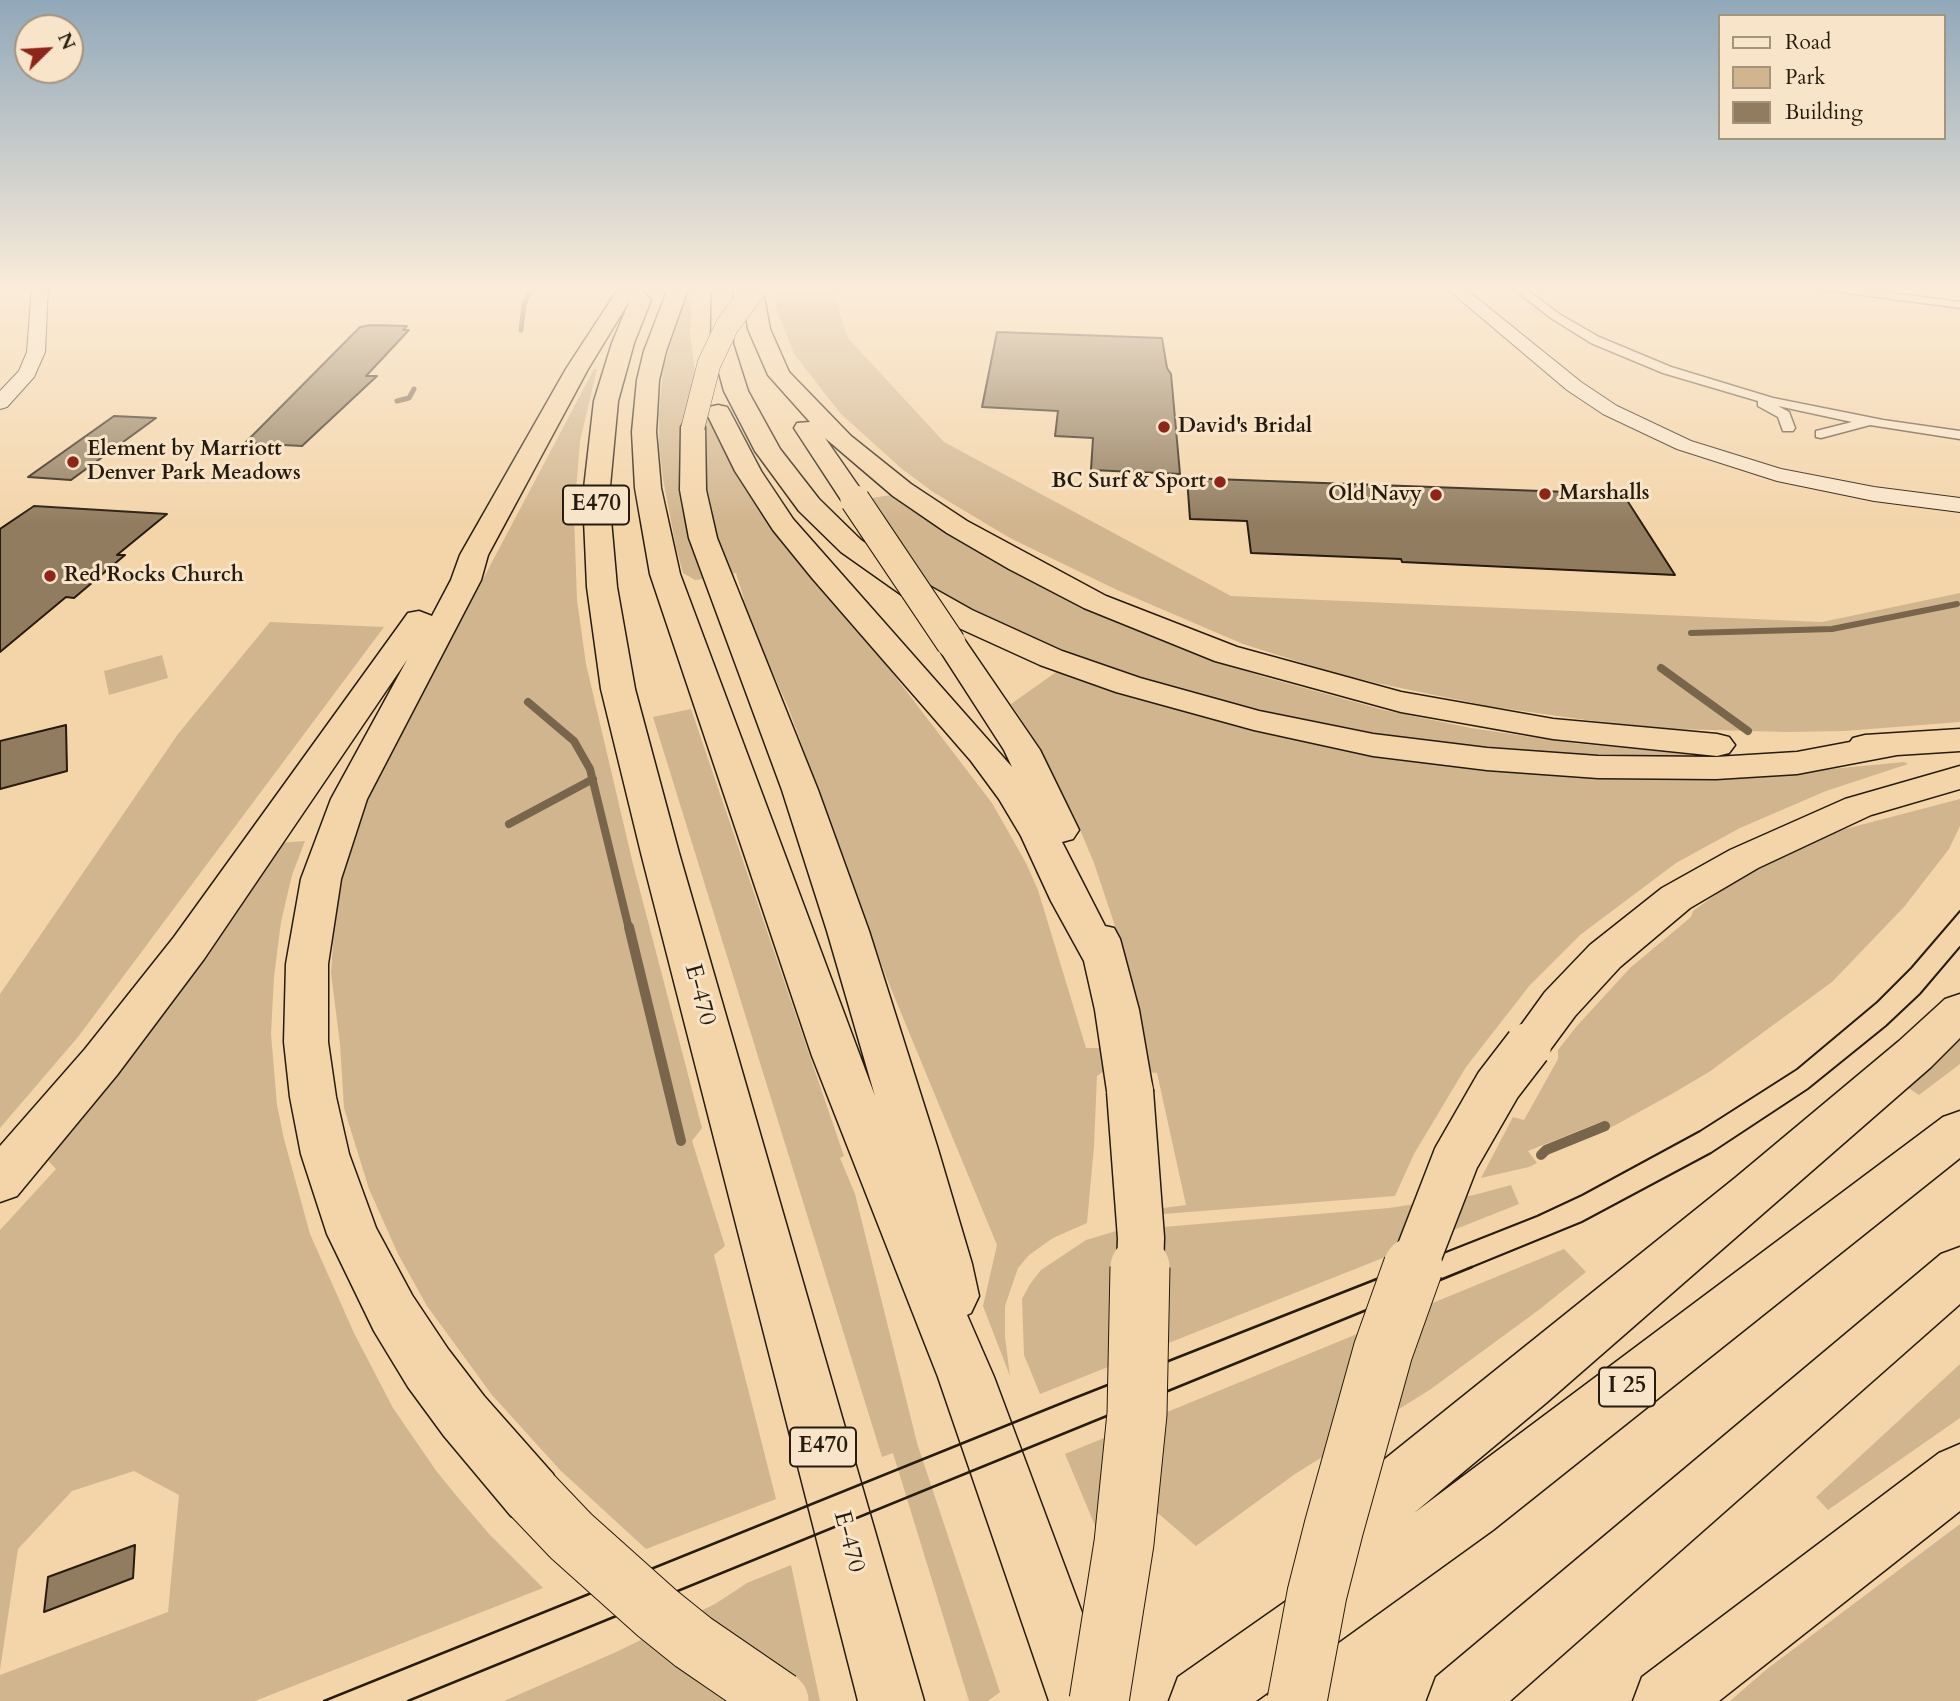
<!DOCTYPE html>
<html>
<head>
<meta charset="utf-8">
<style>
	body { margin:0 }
	#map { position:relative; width:1960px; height:1701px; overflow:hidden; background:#f4d5aa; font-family:Cardo,serif }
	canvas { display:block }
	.legend { position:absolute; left:1718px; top:14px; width:228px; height:126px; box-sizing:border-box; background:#f8e4c8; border:2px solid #a4947e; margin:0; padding:9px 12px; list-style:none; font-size:21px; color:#261b0e }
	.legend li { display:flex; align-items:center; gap:14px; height:35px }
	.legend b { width:35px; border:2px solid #a4947e }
	.north { position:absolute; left:14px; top:14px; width:70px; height:70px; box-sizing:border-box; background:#f8e4c8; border:2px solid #a4947e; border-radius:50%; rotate:66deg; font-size:19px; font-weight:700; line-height:28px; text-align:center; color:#261b0e }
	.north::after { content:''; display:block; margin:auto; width:24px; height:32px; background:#8f2418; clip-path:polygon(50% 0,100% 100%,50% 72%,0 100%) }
</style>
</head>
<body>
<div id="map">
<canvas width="1960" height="1701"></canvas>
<ul class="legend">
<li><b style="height:9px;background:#f8e4c8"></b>Road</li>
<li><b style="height:19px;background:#d1b58f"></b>Park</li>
<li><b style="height:19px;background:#917c5f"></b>Building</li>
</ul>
<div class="north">N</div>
</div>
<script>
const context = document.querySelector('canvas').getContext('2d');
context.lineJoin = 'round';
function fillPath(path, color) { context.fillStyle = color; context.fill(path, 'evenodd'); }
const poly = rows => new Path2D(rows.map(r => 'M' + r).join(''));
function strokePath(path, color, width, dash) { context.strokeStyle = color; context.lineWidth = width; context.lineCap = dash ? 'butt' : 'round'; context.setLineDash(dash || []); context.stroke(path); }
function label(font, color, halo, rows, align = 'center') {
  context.font = font + ' Cardo,serif'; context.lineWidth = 6; context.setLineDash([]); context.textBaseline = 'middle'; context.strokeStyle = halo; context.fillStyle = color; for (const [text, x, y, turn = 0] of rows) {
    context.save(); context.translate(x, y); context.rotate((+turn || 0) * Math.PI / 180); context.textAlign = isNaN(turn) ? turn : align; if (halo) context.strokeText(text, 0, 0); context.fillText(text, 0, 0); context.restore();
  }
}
const green = poly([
	[782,286,831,286,848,338,944,442,1231,596,1822,622,1960,593,1960,722,1844,731,1788,732,1673,729,1586,720,1488,706,1381,684,1331,672,1243,644,1117,590,1010,538,933,492,902,469,841,414,794,354,776,308,777,298],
	[685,297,692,297,690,332,695,373,682,427,681,479,691,547,703,579,695,580,683,573,676,547,663,479,659,446,659,414,663,369],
	[594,369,597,369,580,441,574,515,577,600,586,664,633,864,702,1128,692,1141,725,1246,714,1255,776,1499,646,1549,560,1470,492,1395,427,1306,398,1254,369,1189,344,1108,340,1044,331,973,335,914,341,882,371,791],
	[706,412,729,460,765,517,871,645,992,803,1026,863,1038,890,1086,1048,1100,1048,1104,1071,1097,1076,1094,1146,1087,1223,1053,1238,1029,1255,1018,1268,1005,1306,1005,1337,1010,1376,983,1306,997,1245,887,979,788,707,740,600,744,599,736,573,729,574,720,549,711,519,705,482],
	[891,495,958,541,1046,589,1176,647,1261,676,1384,710,1471,728,1572,743,1696,755,1698,758,1605,757,1474,749,1364,733,1256,711,1172,690,1065,653,985,619,876,552,858,536,864,534,872,498],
	[270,622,384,627,78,1037,0,1128,0,994,178,734],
	[162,655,168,678,109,695,104,671],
	[1059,670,1171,708,1262,730,1616,778,1757,776,1904,762,1908,764,1826,791,1740,828,1676,863,1580,935,1530,985,1466,1067,1414,1154,1395,1196,1163,1214,1163,1208,1186,1205,1157,1073,1148,1072,1143,1035,1123,950,1094,863,1076,820,1034,739,1011,704],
	[691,709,844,1156,840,1158,855,1194,917,1443,1000,1692,988,1701,969,1701,893,1453,882,1457,653,717],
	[1960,799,1960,826,1949,849,1904,907,1832,982,1709,1072,1670,1095,1610,1128,1603,1121,1528,1151,1537,1163,1529,1167,1481,1178,1513,1117,1524,1120,1558,1059,1558,1050,1576,1027,1630,968,1691,917,1693,911,1733,882,1812,842,1845,829],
	[305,841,292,875,281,922,274,977,271,1034,277,1105,284,1139,310,1234,354,1333,393,1408,437,1472,460,1500,490,1535,543,1588,255,1701,0,1701,0,1675,168,1612,179,1495,134,1471,72,1491,18,1549,0,1670,0,1230,56,1169,44,1156,279,843],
	[1960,1032,1960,1064,1919,1095,1904,1085],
	[1511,1185,1519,1204,1040,1394,1024,1355,1022,1299,1030,1284,1041,1270,1086,1240,1116,1231,1389,1208,1474,1195],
	[1564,1249,1586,1272,1540,1309,1431,1389,1295,1474,1196,1546,1159,1514,1096,1528,1065,1454],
	[1960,1364,1960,1418,1828,1510,1816,1497],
	[1960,1524,1960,1701,1730,1701,1767,1669],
	[791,1565,820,1701,504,1701,614,1653,715,1604,747,1583]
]);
const streamFar3 = poly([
	[521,330,524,305,532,286],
	[397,401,409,398,414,389]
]);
const streamFar2 = poly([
	[1691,633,1832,629,1957,604]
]);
const streamFar1 = poly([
	[1661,668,1748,731],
	[528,702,574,741,590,769,629,929],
	[509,824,593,779]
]);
const stream = poly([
	[629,927,681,1141],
	[1541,1155,1546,1150,1605,1126]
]);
const building = poly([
	[371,325,407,326,403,330,409,330,366,376,377,376,302,446,245,443,360,327,371,325],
	[997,332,1162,338,1167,368,1171,374,1180,474,1091,470,1093,438,1055,436,1058,411,982,407,997,332],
	[114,416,156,418,71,480,28,477,114,416],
	[1187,478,1623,494,1675,575,1402,562,1401,559,1251,553,1247,521,1190,519,1187,478],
	[34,506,167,514,117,555,125,555,74,598,66,597,0,652,0,529,34,506],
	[66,725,67,771,0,789,0,741,66,725],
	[135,1545,133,1578,44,1612,48,1577,135,1545]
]);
const minor = poly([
	[1510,286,1522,286,1559,314,1599,337,1671,367,1773,398,1883,420,1960,431,1960,439,1870,425,1821,438,1816,437,1816,431,1852,422,1778,406,1789,412,1795,428,1793,431,1783,431,1778,417,1758,406,1758,401,1663,373,1591,343,1551,318,1510,286],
	[1812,286,1840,286,1960,302,1960,308,1817,289,1812,286]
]);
const secondary = poly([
	[32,286,48,286,45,352,34,377,7,407,0,409,0,391,19,371,27,352,32,286],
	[1444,286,1462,286,1581,382,1617,406,1691,441,1781,469,1874,487,1960,498,1960,512,1874,501,1777,481,1677,449,1603,414,1567,390,1444,286]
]);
const motorway = poly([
	[620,286,639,286,651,300,634,343,618,401,609,497,617,587,635,689,679,853,924,1701,858,1701,641,853,601,689,587,587,583,497,594,401,612,343,630,300,588,369,488,555,481,580,367,799,341,879,328,964,328,1042,336,1097,349,1154,376,1228,412,1295,448,1349,484,1396,553,1474,562,1495,553,1516,532,1525,511,1516,444,1436,408,1387,374,1331,327,1234,301,1154,290,1097,284,1042,286,964,301,879,331,799,407,660,204,959,117,1075,17,1196,0,1202,0,1146,85,1049,174,937,408,613,419,611,432,616,451,580,460,555,566,369,620,286],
	[669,286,689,286,666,351,659,380,656,432,661,488,680,574,875,1096,827,931,782,790,689,538,680,490,681,427,684,422,693,420,702,422,705,427,706,490,717,538,818,790,869,931,937,1146,972,1264,979,1296,971,1313,967,1315,994,1377,1115,1701,1049,1701,938,1377,812,1056,650,574,635,488,632,432,637,380,644,351,669,286],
	[712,286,732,286,733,344,748,391,780,449,819,499,861,540,924,583,972,610,1062,651,1140,678,1259,711,1373,734,1487,748,1598,756,1716,757,1797,752,1850,742,1853,738,1865,735,1960,729,1960,751,1897,755,1797,774,1716,779,1598,778,1487,770,1373,756,1254,730,1116,692,1040,665,950,624,902,595,841,552,799,511,755,451,724,391,711,344,712,286],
	[742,286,762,286,770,329,789,372,851,436,911,484,967,521,1106,596,1237,647,1401,692,1553,719,1717,734,1729,737,1735,745,1729,753,1717,756,1553,739,1401,712,1215,661,1084,608,1009,569,947,533,893,496,825,438,868,500,865,506,855,508,845,506,794,428,797,423,810,422,768,375,748,329,742,286],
	[718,405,727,407,730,412,761,471,793,519,1012,767,1004,750,935,643,940,636,951,634,962,636,1040,750,1079,830,1073,839,1062,842,1105,926,1114,928,1120,939,1139,1010,1153,1091,1146,1104,1130,1110,1114,1104,1107,1091,1095,1010,1084,961,1051,901,1021,836,999,799,971,761,812,578,773,530,735,471,706,412,709,407,718,405],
	[1960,766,1960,789,1871,815,1758,868,1690,908,1620,967,1575,1016,1544,1058,1528,1064,1512,1058,1506,1046,1545,992,1590,945,1662,888,1730,850,1845,799,1960,766],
	[1960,994,1960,1038,1931,1067,1546,1403,1414,1513,1943,1117,1960,1111,1960,1158,1493,1530,1256,1701,1169,1701,1178,1677,1322,1576,1312,1572,1303,1550,1320,1511,1735,1178,1899,1041,1945,999,1960,994],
	[1960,1247,1960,1304,1510,1701,1427,1701,1436,1677,1941,1254,1960,1247],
	[1960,1444,1960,1511,1719,1701,1633,1701,1642,1677,1939,1453,1960,1444]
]);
const tramFar1 = poly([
	[1403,1269,1537,1216,1582,1195,1700,1131,1797,1069,1877,1002,1911,968,1960,911],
	[1467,1269,1582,1222,1711,1153,1808,1089,1886,1026,1920,994,1960,947]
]);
const tram = poly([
	[324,1701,1072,1399,1407,1267],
	[408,1701,1472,1267]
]);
const motorwayBridgeFar3 = poly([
	[693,427,709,364,727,326,757,286]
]);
const motorwayBridgeFar2 = poly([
	[855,500,951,643]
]);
const motorwayBridgeFar1 = poly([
	[1130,1091,1141,1238,1140,1269],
	[1413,1269,1456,1158,1498,1085,1528,1046]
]);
const motorwayBridge = poly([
	[532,1495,571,1536,657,1613,693,1642,779,1701],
	[1099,1701,1124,1543,1137,1414,1140,1267],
	[1297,1701,1317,1594,1334,1527,1383,1351,1413,1267]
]);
const markers = [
	[1164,427,7,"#8f2418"],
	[73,462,7,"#8f2418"],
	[1220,482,7,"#8f2418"],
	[1545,494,7,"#8f2418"],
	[1436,495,7,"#8f2418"],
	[50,576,7,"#8f2418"]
];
const farPoinames = [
	["David's Bridal",1178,427],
	["Element by Marriott",87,450],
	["Denver Park Meadows",87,474],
	["BC Surf & Sport",1206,482,"right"],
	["Marshalls",1559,494],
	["Old Navy",1422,495,"right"],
	["Red Rocks Church",64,576]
];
const shields = [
	[596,505,66],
	[1627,1387,56],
	[823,1447,66]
];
const shieldNames = [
	["E470",596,505],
	["I 25",1627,1387],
	["E470",823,1447]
];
const streetNames = [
	["E-470",699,995,75],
	["E-470",848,1542,75]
];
fillPath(green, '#d1b58f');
strokePath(streamFar3, '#78654c', 5);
strokePath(streamFar2, '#78654c', 6);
strokePath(streamFar1, '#78654c', 8);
strokePath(stream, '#78654c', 10);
fillPath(building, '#917c5f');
strokePath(building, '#261b0e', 2);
strokePath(minor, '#5a4a35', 3);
strokePath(secondary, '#261b0e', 2);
strokePath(motorway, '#261b0e', 3);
fillPath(minor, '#f8e4c8');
fillPath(secondary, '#f8e4c8');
fillPath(motorway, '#f4d5aa');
strokePath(tramFar1, '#261b0e', 2);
strokePath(tram, '#261b0e', 2.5);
strokePath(motorwayBridgeFar3, '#261b0e', 24, []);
strokePath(motorwayBridgeFar2, '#261b0e', 31, []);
strokePath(motorwayBridgeFar1, '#261b0e', 49, []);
strokePath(motorwayBridge, '#261b0e', 61, []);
strokePath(motorwayBridgeFar3, '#f4d5aa', 23);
strokePath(motorwayBridgeFar2, '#f4d5aa', 29);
strokePath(motorwayBridgeFar1, '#f4d5aa', 46);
strokePath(motorwayBridge, '#f4d5aa', 59);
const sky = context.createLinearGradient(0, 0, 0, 524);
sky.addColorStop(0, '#91a8ba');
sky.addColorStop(0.55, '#faecd9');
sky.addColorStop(1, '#faecd900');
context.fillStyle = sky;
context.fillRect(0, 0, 1960, 524);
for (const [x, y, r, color] of markers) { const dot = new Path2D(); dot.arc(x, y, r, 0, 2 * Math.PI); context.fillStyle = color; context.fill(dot); strokePath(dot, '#f8e4c8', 2.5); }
label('bold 21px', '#261b0e', '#f8e4c8', farPoinames, 'left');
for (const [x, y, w] of shields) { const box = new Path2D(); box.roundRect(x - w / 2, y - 19.5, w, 39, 5); context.fillStyle = '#f8e4c8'; context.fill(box); strokePath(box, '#261b0e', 2); }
label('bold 23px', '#261b0e', null, shieldNames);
label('24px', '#261b0e', '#f8e4c8', streetNames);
</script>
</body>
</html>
